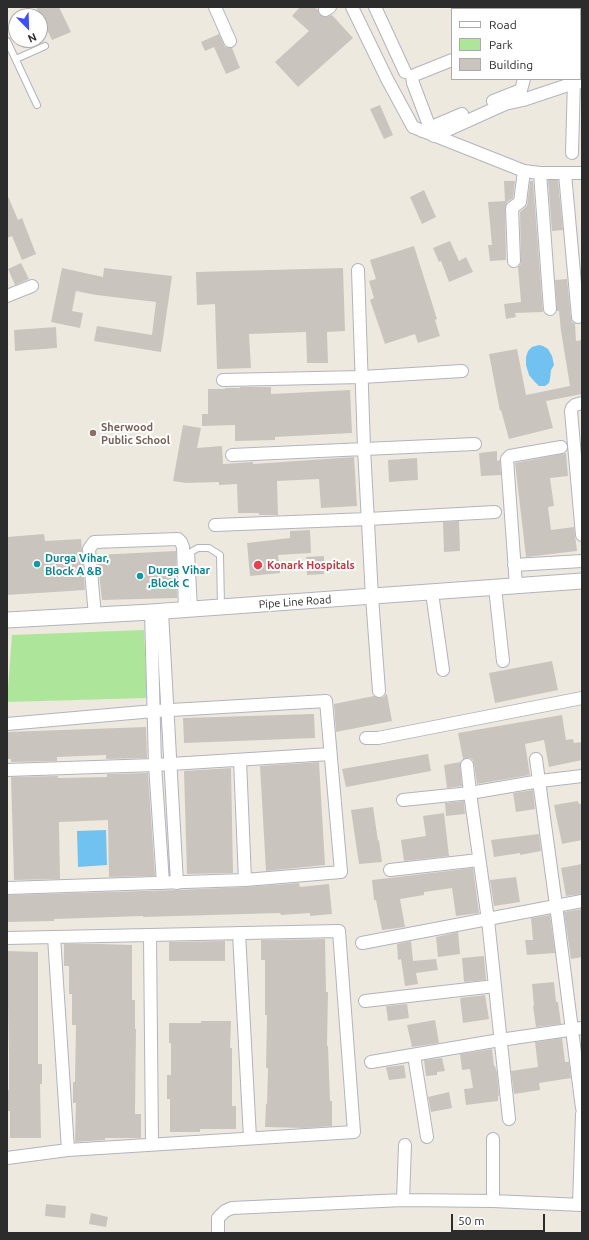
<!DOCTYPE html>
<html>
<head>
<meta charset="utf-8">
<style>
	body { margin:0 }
	#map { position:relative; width:589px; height:1240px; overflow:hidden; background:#eee9de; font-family:Ubuntu,sans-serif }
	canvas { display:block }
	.frame { position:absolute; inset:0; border:8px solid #2c2c2c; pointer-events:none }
	.legend { position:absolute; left:451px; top:8px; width:130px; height:72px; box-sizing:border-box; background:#fff; border:1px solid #ababab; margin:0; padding:5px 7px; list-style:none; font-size:12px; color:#2c2c2c }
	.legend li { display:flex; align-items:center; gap:8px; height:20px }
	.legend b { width:20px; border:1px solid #ababab }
	.north { position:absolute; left:8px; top:8px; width:40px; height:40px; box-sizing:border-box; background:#fff; border:1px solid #ababab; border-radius:50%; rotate:157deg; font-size:11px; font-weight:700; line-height:16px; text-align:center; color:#2c2c2c }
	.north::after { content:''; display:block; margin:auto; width:14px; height:18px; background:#3d4efc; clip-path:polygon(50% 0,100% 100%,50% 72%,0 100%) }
	.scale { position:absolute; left:451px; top:1214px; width:94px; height:18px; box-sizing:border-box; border:2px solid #2c2c2c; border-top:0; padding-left:5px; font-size:12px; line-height:14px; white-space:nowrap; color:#2c2c2c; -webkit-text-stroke:3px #fff; paint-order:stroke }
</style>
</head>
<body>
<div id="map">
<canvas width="589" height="1240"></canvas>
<div class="frame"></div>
<ul class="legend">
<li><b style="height:5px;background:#fff"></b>Road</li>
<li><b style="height:11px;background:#ade59b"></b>Park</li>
<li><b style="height:11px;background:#c9c5be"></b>Building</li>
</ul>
<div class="north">N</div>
<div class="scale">50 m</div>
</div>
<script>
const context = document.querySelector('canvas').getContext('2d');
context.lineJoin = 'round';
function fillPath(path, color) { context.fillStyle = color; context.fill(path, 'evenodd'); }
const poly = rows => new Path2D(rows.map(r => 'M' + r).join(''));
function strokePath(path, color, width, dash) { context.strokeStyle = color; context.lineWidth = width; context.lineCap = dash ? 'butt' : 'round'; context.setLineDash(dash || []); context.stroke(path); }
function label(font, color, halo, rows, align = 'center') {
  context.font = font + ' Ubuntu,sans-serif'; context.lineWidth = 4; context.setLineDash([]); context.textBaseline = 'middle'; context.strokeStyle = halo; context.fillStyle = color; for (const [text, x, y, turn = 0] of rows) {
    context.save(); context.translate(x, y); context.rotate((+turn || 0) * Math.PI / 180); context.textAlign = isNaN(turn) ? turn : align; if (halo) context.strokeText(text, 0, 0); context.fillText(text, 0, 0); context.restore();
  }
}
const green = poly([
	[144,630,147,698,7,702,12,635]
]);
const water = poly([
	[539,345,543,346,548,349,552,356,554,365,551,370,550,379,549,383,545,386,539,386,534,381,529,375,526,365,526,357,528,351,532,347],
	[106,830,107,865,78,867,77,831]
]);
const building = poly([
	[36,7,59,7,71,32,52,40],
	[300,7,314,7,318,10,319,14,325,17,332,15,353,38,298,87,275,62,309,31,292,16],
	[219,34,225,47,232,48,240,68,226,74,214,47,205,51,201,42],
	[380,105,393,135,384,139,370,109],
	[548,180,558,180,563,230,552,231],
	[504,181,515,181,513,198,507,202,505,208,506,260,490,261,488,245,492,245,488,202,505,201],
	[530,181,533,181,543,312,515,313,516,317,506,319,504,304,521,302,518,267,521,264,521,261,520,212,527,206],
	[424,190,436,217,422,224,410,197],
	[7,194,18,220,22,218,36,254,22,260,12,236,7,238],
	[450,241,459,261,466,257,473,272,449,282,441,261,439,262,433,248],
	[414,246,437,319,435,320,440,336,418,343,415,334,385,344,370,300,374,298,369,281,376,279,370,260],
	[21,263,29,279,15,285,8,269],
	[62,268,103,277,104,268,172,276,161,352,94,341,97,326,152,335,156,302,96,295,76,291,72,311,83,313,80,328,51,322],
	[343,268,345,331,327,332,328,363,307,363,306,332,249,334,251,368,217,369,215,304,197,305,196,272],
	[567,279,571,318,572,322,575,324,576,341,582,340,582,394,546,401,553,428,509,439,501,410,500,411,489,354,517,349,526,395,570,386,561,331,559,311,557,311,555,280],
	[56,327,57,348,15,351,14,330],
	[240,387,271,387,271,394,350,390,352,433,275,437,275,440,235,441,235,425,202,426,202,414,208,414,208,389,225,389,225,388,240,388],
	[183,425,201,428,197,448,222,446,223,464,253,462,253,464,354,457,357,506,321,508,319,479,277,481,278,515,259,515,259,513,238,513,237,484,219,485,219,482,186,483,173,481],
	[497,451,497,461,500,460,501,475,481,476,479,453],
	[566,453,568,476,550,478,554,506,548,507,551,530,574,527,577,551,526,557,515,463],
	[417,458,418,480,389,482,388,460],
	[459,521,460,551,444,552,443,522],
	[310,530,311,553,278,555,280,573,250,576,247,543,290,538,290,531],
	[44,534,45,541,81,539,85,590,7,595,7,537],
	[176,551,177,598,102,600,97,555],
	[324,556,324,574,307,575,306,557],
	[552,661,558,690,495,703,489,673],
	[386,694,387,694,392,721,336,732,334,704,374,696,380,698,384,697],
	[314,714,315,738,184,743,183,718],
	[562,715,566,740,573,739,574,743,582,742,582,760,549,767,544,740,525,744,530,775,477,784,474,764,473,760,470,758,466,758,463,759,458,733],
	[146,727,147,758,106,759,106,755,57,757,57,761,11,762,11,759,7,759,7,732],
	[428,754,431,771,346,787,342,769],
	[319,762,325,865,266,871,260,766],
	[460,762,462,786,447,788,444,765],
	[231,768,233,873,187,874,184,771],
	[148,773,155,876,109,877,108,820,59,822,60,879,14,880,11,777,58,776,58,778,107,777,107,774],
	[533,790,535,809,516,812,513,793],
	[464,801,465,814,446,816,445,803],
	[578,801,579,804,582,804,582,840,562,844,554,805],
	[373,807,378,841,379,840,382,862,359,864,351,810],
	[444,813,449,856,404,861,401,840,426,836,423,816],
	[539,834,541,851,520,855,520,853,494,857,491,840],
	[582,864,582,894,566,896,561,868],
	[473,868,479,913,456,916,452,888,424,892,424,895,400,899,405,927,382,930,376,900,374,900,372,880],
	[516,877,520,902,494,906,490,880],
	[299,883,300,887,329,884,332,914,310,916,310,913,281,915,280,913,143,917,143,916,54,919,54,921,7,922,7,895,177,890,246,887],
	[582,909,582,957,571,959,564,912],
	[550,915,555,953,527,955,525,940,533,940,531,918],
	[458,932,460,954,438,957,436,937],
	[325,939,326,992,328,992,327,1046,328,1046,330,1101,332,1101,332,1126,306,1128,265,1127,266,1104,267,1104,268,1068,266,1068,267,1015,265,1015,265,960,261,960,261,940],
	[225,941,225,961,169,961,169,942],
	[411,941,413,961,436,959,438,970,416,973,418,984,405,986,401,959,398,960,397,944],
	[64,944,100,944,132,945,132,1000,135,1000,135,1029,136,1029,135,1114,141,1114,141,1138,105,1138,105,1140,75,1142,76,1103,73,1103,73,1082,75,1082,76,1025,72,1025,72,994,69,994,69,966,64,966],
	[7,951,38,952,38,1064,42,1064,42,1084,40,1084,41,1138,10,1138,10,1111,7,1111,7,1090,9,1090,9,1056],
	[484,956,486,980,464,982,462,958],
	[554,982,556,1002,558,1002,561,1024,536,1027,533,1006,534,1005,532,984],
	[485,995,489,1019,463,1023,460,998],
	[407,1004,409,1018,388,1021,386,1006],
	[435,1020,439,1043,412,1047,407,1025],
	[201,1021,231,1021,230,1048,232,1048,232,1106,236,1106,236,1129,200,1129,200,1132,170,1132,170,1099,167,1099,167,1075,171,1075,171,1043,169,1043,169,1023,201,1023],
	[562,1038,565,1062,569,1062,571,1078,539,1083,540,1090,514,1094,511,1071,538,1067,535,1042],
	[492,1049,494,1066,495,1066,497,1073,499,1096,498,1096,498,1101,466,1105,464,1089,473,1088,470,1069,462,1070,460,1054],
	[442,1058,445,1071,437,1072,437,1075,426,1076,424,1060],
	[404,1065,406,1078,389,1080,386,1067],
	[449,1092,452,1108,431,1112,428,1097],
	[46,1204,66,1206,65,1218,45,1216],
	[91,1213,108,1217,106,1227,89,1224]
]);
const service = poly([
	[7,41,37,105],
	[16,59,45,46],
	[194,609,191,552,198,548,209,548,220,555,221,607]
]);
const minor = poly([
	[215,7,230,41],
	[352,7,387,79,413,127,524,171,540,173,582,173],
	[375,7,405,72],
	[466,7,467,9],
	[525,9,525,7],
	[575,9,575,7],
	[325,10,330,7],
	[493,101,521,90,524,79],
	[430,128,413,83,412,76,452,60],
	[422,131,462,114],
	[434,136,505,104,523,100,574,83,582,82],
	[572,153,574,79],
	[540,173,550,309],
	[565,174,578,317],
	[514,261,512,208,520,202,524,171],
	[358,270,364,448,372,597,379,691],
	[7,296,32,286],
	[223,380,362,377,462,371],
	[582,403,575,405,572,408,571,411,582,535],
	[232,455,475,444],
	[215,525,368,519,495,512],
	[514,565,582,561],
	[516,586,507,459,510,456,561,447],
	[495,588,503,661],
	[432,593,443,670],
	[151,612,155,765,163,883],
	[162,612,177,883],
	[95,616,89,549,94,542,178,539,181,542,183,547,185,610],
	[7,724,154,711,326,701,341,872,245,880,7,888],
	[366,738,378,738,582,698],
	[536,759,556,905,582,1108],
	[240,760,245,880],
	[467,765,470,793,488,920,509,1119],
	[7,770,155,765,330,754],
	[403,800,470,793,540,781,582,776],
	[390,870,479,860],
	[239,933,250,1138],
	[150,935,152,1144],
	[54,937,68,1150],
	[7,938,339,931,354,1132,68,1150,7,1158],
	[362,943,582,901],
	[365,1001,495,986],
	[414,1055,427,1137],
	[371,1062,500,1040,582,1028],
	[493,1139,493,1201],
	[403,1200,405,1145],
	[579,1205,582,1114],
	[218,1233,218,1218,225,1211,232,1208,403,1200,493,1201,582,1205]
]);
const tertiary = poly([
	[7,620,151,612,582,581]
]);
const markers = [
	[93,433,4,"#8d6e63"],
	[37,564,4,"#0f9aa8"],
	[258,565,5,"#e0444e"],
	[140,576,4,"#0f9aa8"]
];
const educationNames = [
	["Sherwood",101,427],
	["Public School",101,440]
];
const cultureNames = [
	["Durga Vihar,",45,558],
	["Block A &B",45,571],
	["Durga Vihar",148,570],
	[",Block C",148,583]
];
const healthNames = [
	["Konark Hospitals",267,565]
];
const streetNames = [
	["Pipe Line Road",295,602,-4]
];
fillPath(green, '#ade59b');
fillPath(water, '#71c2f0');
fillPath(building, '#c9c5be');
strokePath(service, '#b2b3c0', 8);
strokePath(minor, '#b2b3c0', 14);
strokePath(tertiary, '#b2b3c0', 17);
strokePath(service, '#fff', 6);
strokePath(minor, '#fff', 12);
strokePath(tertiary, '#fff', 15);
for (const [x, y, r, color] of markers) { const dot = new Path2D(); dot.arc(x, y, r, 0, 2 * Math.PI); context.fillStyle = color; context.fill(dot); strokePath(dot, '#fff', 1.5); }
label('bold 11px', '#785e54', '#fff', educationNames, 'left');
label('bold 11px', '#0d838f', '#fff', cultureNames, 'left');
label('bold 11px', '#be3a42', '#fff', healthNames, 'left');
label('11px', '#2c2c2c', '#fff', streetNames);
</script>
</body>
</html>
